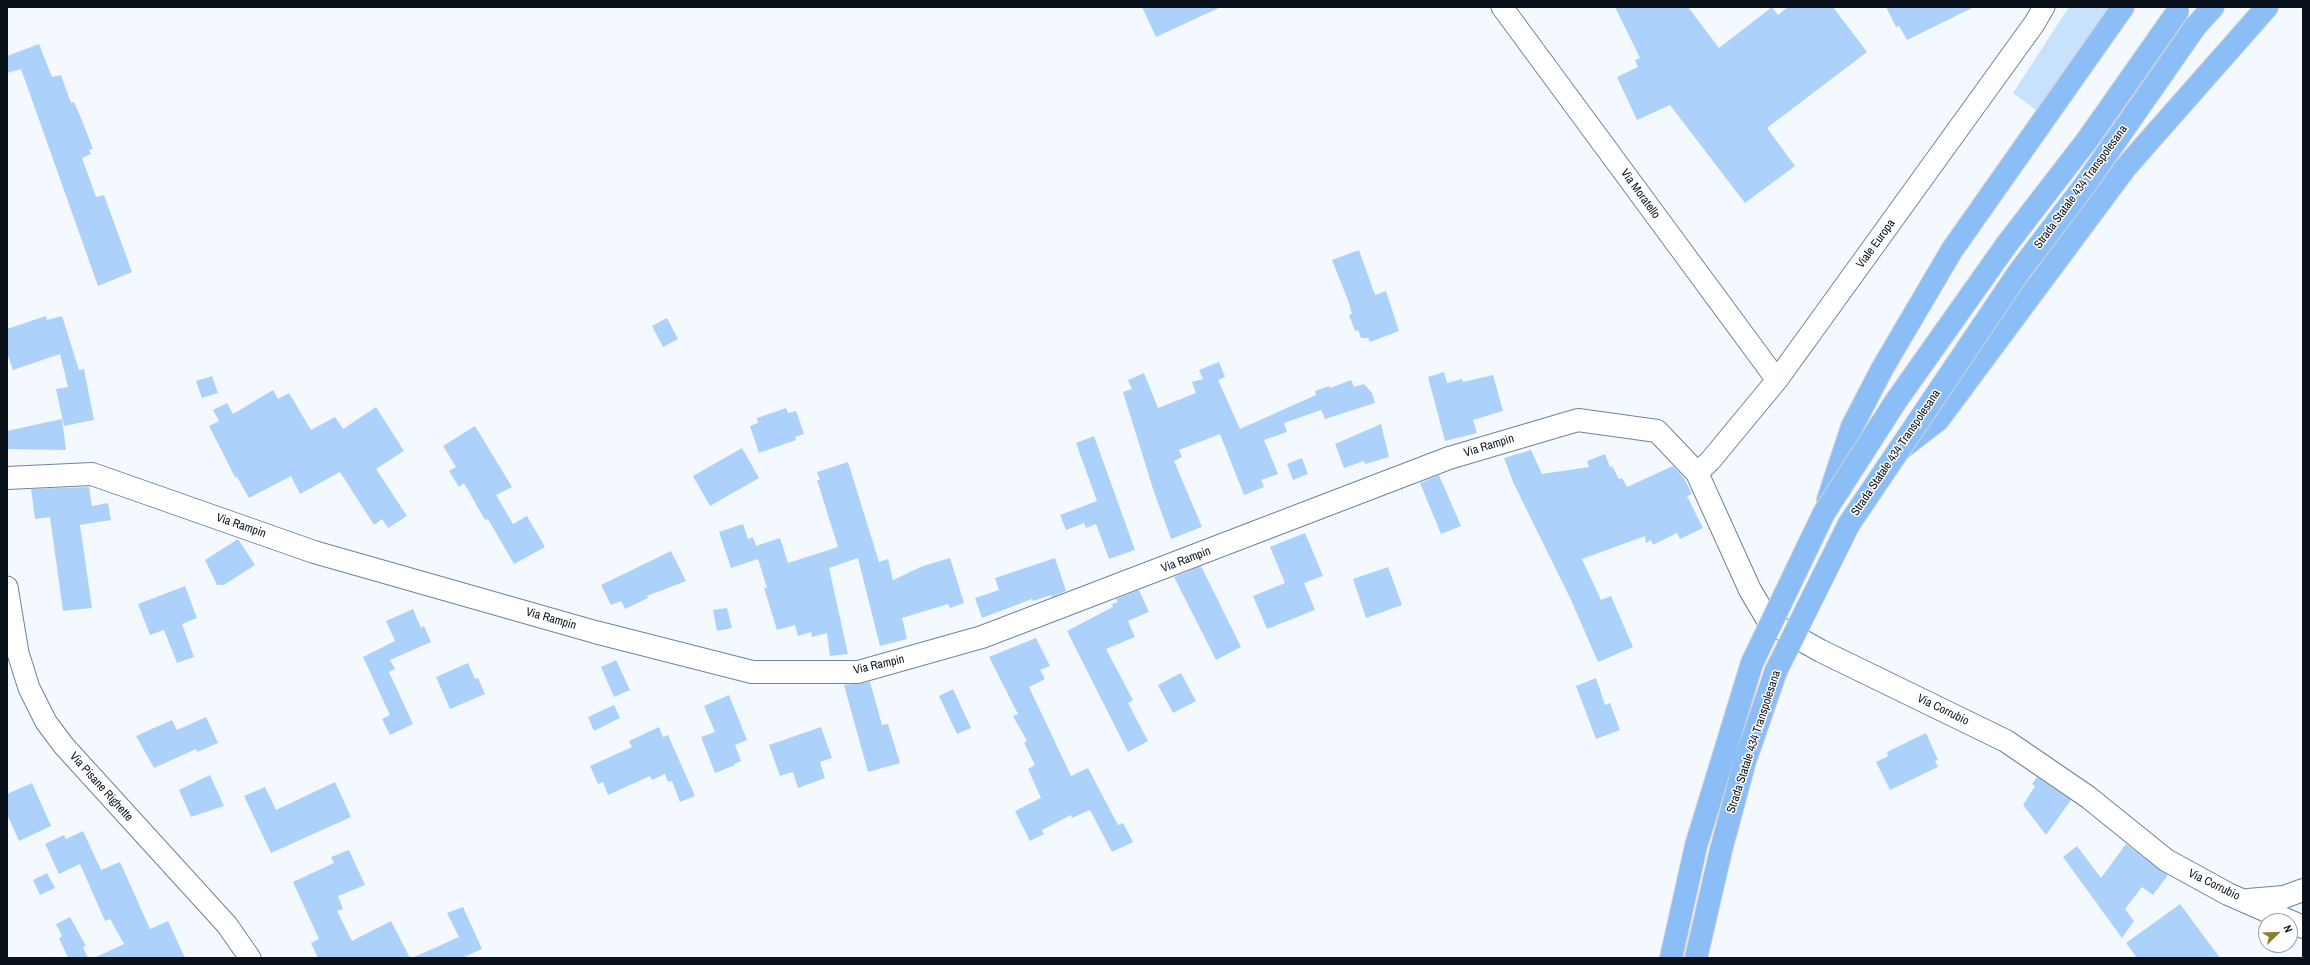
<!DOCTYPE html>
<html>
<head>
<meta charset="utf-8">
<style>
	body { margin:0 }
	#map { position:relative; width:2310px; height:965px; overflow:hidden; background:#f4f9ff; font-family:"Archivo Narrow",sans-serif }
	canvas { display:block }
	.frame { position:absolute; inset:0; border:8px solid #09121b; pointer-events:none }
	.north { position:absolute; left:2258px; top:913px; width:40px; height:40px; box-sizing:border-box; background:#fff; border:1px solid #9da0a4; border-radius:50%; rotate:67deg; font-size:11px; font-weight:700; line-height:16px; text-align:center; color:#09121b }
	.north::after { content:''; display:block; margin:auto; width:14px; height:18px; background:#8c8027; clip-path:polygon(50% 0,100% 100%,50% 72%,0 100%) }
</style>
</head>
<body>
<div id="map">
<canvas width="2310" height="965"></canvas>
<div class="frame"></div>
<div class="north">N</div>
</div>
<script>
const context = document.querySelector('canvas').getContext('2d');
context.lineJoin = 'round';
function fillPath(path, color) { context.fillStyle = color; context.fill(path, 'evenodd'); }
const poly = rows => new Path2D(rows.map(r => 'M' + r).join(''));
function strokePath(path, color, width, dash) { context.strokeStyle = color; context.lineWidth = width; context.lineCap = dash ? 'butt' : 'round'; context.setLineDash(dash || []); context.stroke(path); }
function label(font, color, halo, rows, align = 'center') {
  context.font = font + ' "Archivo Narrow",sans-serif'; context.lineWidth = 3; context.setLineDash([]); context.textBaseline = 'middle'; context.strokeStyle = halo; context.fillStyle = color; for (const [text, x, y, turn = 0] of rows) {
    context.save(); context.translate(x, y); context.rotate((+turn || 0) * Math.PI / 180); context.textAlign = isNaN(turn) ? turn : align; if (halo) context.strokeText(text, 0, 0); context.fillText(text, 0, 0); context.restore();
  }
}
const green = poly([
	[2069,7,2114,7,2040,113,2013,93]
]);
const building = poly([
	[1142,7,1221,7,1156,37],
	[1615,7,1688,7,1719,48,1772,7,1778,15,1788,7,1833,7,1867,52,1767,128,1795,166,1745,203,1670,105,1637,120,1617,77,1638,67,1635,60,1640,58],
	[1886,7,1974,7,1907,40,1899,26,1896,27],
	[39,44,52,77,61,75,71,103,74,102,81,118,93,149,89,150,91,154,82,158,96,197,104,195,132,272,98,286,21,69,7,73,7,56],
	[1359,250,1375,295,1386,291,1399,331,1370,342,1368,338,1361,338,1358,330,1355,331,1349,315,1352,314,1349,303,1332,260],
	[46,316,47,320,62,316,79,370,84,369,94,420,64,426,56,389,68,387,60,354,13,370,7,353,7,329],
	[667,318,678,339,663,347,652,326],
	[1219,362,1225,377,1218,380,1240,429,1316,395,1315,391,1329,386,1330,388,1351,380,1354,387,1364,384,1372,393,1375,403,1325,419,1321,410,1284,423,1287,432,1264,440,1278,474,1261,480,1264,487,1244,495,1220,434,1179,450,1182,457,1174,461,1202,527,1171,539,1154,492,1123,392,1132,389,1128,380,1144,373,1158,408,1196,393,1192,382,1203,379,1199,370],
	[1444,372,1447,383,1462,379,1463,382,1493,375,1503,411,1473,420,1477,433,1445,441,1428,377],
	[212,376,218,393,202,398,196,381],
	[273,390,278,399,289,393,311,430,335,417,343,429,376,407,404,451,376,469,407,516,388,528,382,519,374,525,340,472,300,494,291,476,249,498,237,477,235,477,209,426,219,421,213,410,227,403,233,414],
	[786,408,788,413,796,411,804,434,795,437,796,440,759,453,750,426,758,423,757,418],
	[62,419,66,450,7,449,7,431],
	[1381,424,1389,457,1365,464,1364,461,1344,468,1335,444],
	[475,426,512,487,496,495,513,524,527,516,545,547,514,564,488,519,485,520,464,483,459,487,449,471,456,467,443,446],
	[1094,436,1135,550,1109,559,1096,524,1086,528,1084,523,1066,530,1060,515,1097,501,1076,443],
	[742,448,759,478,710,506,693,476],
	[1531,450,1542,474,1589,467,1587,461,1605,454,1610,467,1612,466,1619,479,1622,478,1627,487,1673,466,1684,478,1692,494,1687,496,1703,528,1680,539,1677,533,1653,545,1651,540,1646,543,1645,536,1582,559,1601,600,1611,596,1633,647,1598,662,1571,600,1513,482,1504,458],
	[1302,458,1308,474,1293,480,1287,464],
	[848,462,879,562,888,559,893,580,923,566,950,558,964,603,950,608,948,604,902,618,907,639,880,646,858,558,829,568,848,654,830,656,827,633,812,637,811,632,798,636,795,625,777,630,764,588,767,588,758,559,731,568,719,532,743,524,748,539,753,537,756,546,780,538,788,563,838,547,817,480,820,480,817,472],
	[1439,475,1461,526,1441,534,1420,483],
	[89,487,92,506,108,503,111,520,80,525,92,608,63,611,50,517,35,519,31,489],
	[1305,533,1323,576,1304,583,1315,610,1267,629,1253,596,1285,583,1270,547],
	[238,539,255,565,224,585,217,585,205,560],
	[671,551,686,581,647,596,648,598,625,609,621,601,611,605,601,585],
	[1055,558,1066,591,1052,597,1051,595,1033,601,1032,599,982,618,975,598,999,590,995,578],
	[1201,566,1241,647,1216,660,1174,577],
	[1388,567,1402,605,1366,618,1353,579],
	[185,586,197,618,182,624,194,657,177,663,164,630,150,635,138,604],
	[1139,590,1149,612,1128,621,1135,637,1106,649,1133,700,1128,703,1148,741,1128,752,1067,631,1113,607,1112,604,1118,602,1116,599],
	[727,608,732,628,717,631,713,610],
	[413,609,421,628,424,626,431,642,390,660,395,669,389,672,413,724,390,735,382,719,390,715,363,657,395,641,386,621],
	[1036,638,1050,666,1040,670,1045,679,1029,687,1071,776,1088,768,1118,825,1123,823,1133,842,1112,852,1090,810,1072,818,1071,815,1042,830,1044,834,1030,841,1015,811,1041,798,1028,769,1035,765,1024,743,1027,741,1013,716,1018,714,989,657],
	[616,660,630,690,614,697,601,667],
	[468,663,475,679,478,678,485,694,450,709,436,677],
	[1181,673,1196,701,1173,713,1158,685],
	[1596,678,1605,705,1610,703,1620,730,1596,739,1576,686],
	[870,682,882,725,888,724,900,763,868,772,844,685],
	[953,689,971,728,957,734,939,696],
	[729,695,747,740,735,745,741,761,734,764,735,765,715,773,701,737,715,732,704,706],
	[614,705,620,718,594,731,588,717],
	[206,717,218,743,197,752,196,749,154,768,136,736,172,720,177,730],
	[659,727,663,737,668,735,695,796,680,802,672,781,668,782,665,774,652,780,650,776,608,795,603,782,598,784,590,766,632,747,629,741],
	[821,727,832,758,820,762,825,778,798,788,793,772,780,776,769,745],
	[1926,733,1938,760,1935,761,1938,767,1890,790,1876,762,1888,756,1887,752],
	[210,775,224,806,191,817,179,790],
	[2037,777,2071,800,2046,835,2023,805,2035,786,2032,784],
	[335,782,351,817,271,853,244,796,265,787,276,810],
	[32,783,51,826,19,841,7,814,7,794],
	[83,831,101,870,120,862,150,929,168,921,185,958,94,958,124,944,110,919,105,921,80,864,59,874,45,844,64,835,66,839],
	[2126,844,2168,875,2153,895,2142,887,2125,909,2134,921,2122,938,2063,857,2077,846,2101,878],
	[349,850,365,885,338,896,343,909,337,911,352,941,391,921,410,958,318,958,311,943,319,939,293,882,334,863,331,857],
	[47,873,55,888,40,895,33,880],
	[2180,904,2220,958,2137,958,2126,943],
	[463,907,482,949,462,958,412,958,459,937,447,913],
	[70,917,86,946,83,947,88,958,68,958,59,938,62,936,56,924]
]);
const street = poly([
	[1502,7,1777,380],
	[1697,473,1710,461,1777,380,2034,24,2044,7],
	[7,587,18,653,29,688,46,722,64,746,227,925,250,958]
]);
const secondary = poly([
	[7,478,92,474,314,552,595,632,752,672,858,672,982,637,1449,458,1578,420,1657,431,1697,473,1750,590,1769,622,1821,651,2006,741,2088,797,2166,860,2228,894,2303,927],
	[2248,900,2284,897,2303,890]
]);
const highway = poly([
	[2195,27,2213,7],
	[1903,447,1938,420,2126,167,2267,7],
	[1828,500,1852,427,1882,369,1952,250,2123,7],
	[1671,958,1696,846,1752,663],
	[1696,958,1721,850,1745,761,1776,671]
]);
const highwayBridge = poly([
	[1752,663,1824,513,1896,401,2007,244,2088,139,2178,11],
	[1776,671,1849,524,2019,272,2085,185,2195,27]
]);
const streetNames = [
	["Strada Statale 434 Transpolesana",2081,187,-54],
	["Via Moratello",1640,194,54],
	["Viale Europa",1876,244,-54],
	["Via Rampin",1489,446,-17],
	["Strada Statale 434 Transpolesana",1896,453,-56],
	["Via Rampin",241,526,19],
	["Via Rampin",1186,560,-21],
	["Via Rampin",551,619,16],
	["Via Rampin",879,665,-13],
	["Via Corrubio",1943,710,26],
	["Strada Statale 434 Transpolesana",1754,742,-72],
	["Via Pisane Righette",101,787,48],
	["Via Corrubio",2214,885,26]
];
fillPath(green, '#c8e1fd');
fillPath(building, '#acd2fb');
strokePath(street, '#6d849d', 23);
strokePath(secondary, '#6d849d', 24);
strokePath(highway, '#d3d4d6', 24);
strokePath(street, '#fff', 21);
strokePath(secondary, '#fff', 22);
strokePath(highway, '#8bbef7', 22);
strokePath(highwayBridge, '#d3d4d6', 24, []);
strokePath(highwayBridge, '#8bbef7', 22);
label('12px', '#09121b', '#fff', streetNames);
</script>
</body>
</html>
